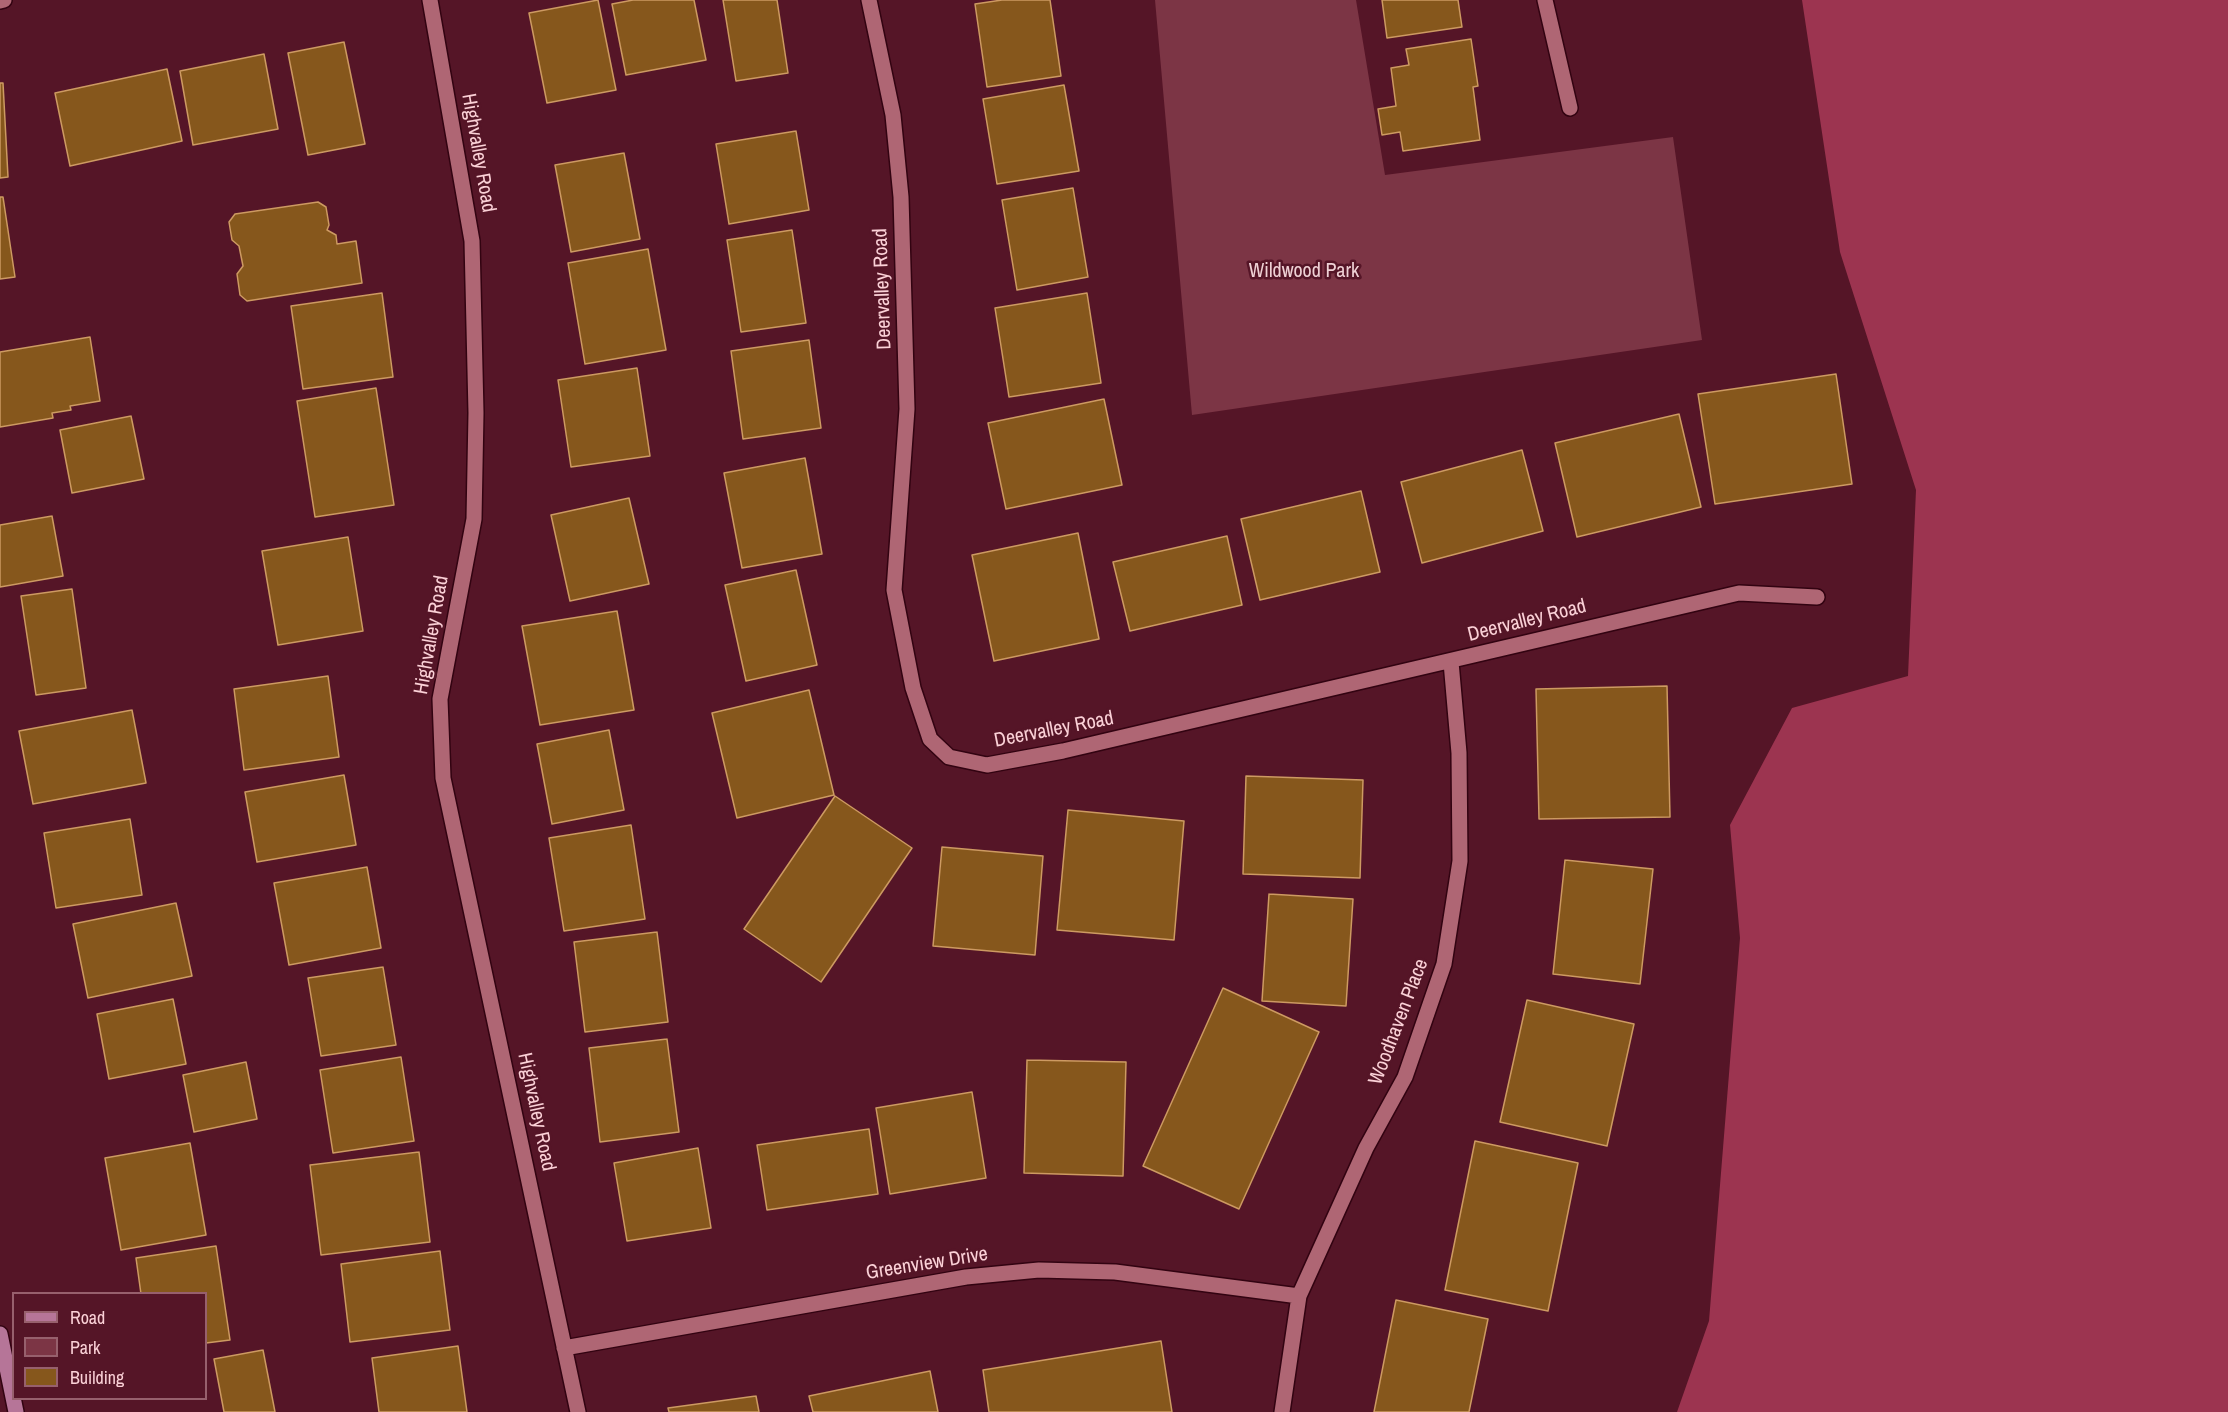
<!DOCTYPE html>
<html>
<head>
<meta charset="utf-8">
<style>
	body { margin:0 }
	#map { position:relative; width:2228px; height:1412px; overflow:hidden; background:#551527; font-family:"Archivo Narrow",sans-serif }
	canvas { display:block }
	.legend { position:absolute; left:12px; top:1292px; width:195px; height:108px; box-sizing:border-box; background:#551527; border:2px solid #97606d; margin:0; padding:8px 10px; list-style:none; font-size:18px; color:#fbd1d7 }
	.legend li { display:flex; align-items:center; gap:12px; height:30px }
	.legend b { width:30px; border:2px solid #97606d }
</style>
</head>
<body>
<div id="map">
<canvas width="2228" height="1412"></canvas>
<ul class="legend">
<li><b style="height:8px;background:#b67598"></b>Road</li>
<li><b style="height:16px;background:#7c3545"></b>Park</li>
<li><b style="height:16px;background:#86571c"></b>Building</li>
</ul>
</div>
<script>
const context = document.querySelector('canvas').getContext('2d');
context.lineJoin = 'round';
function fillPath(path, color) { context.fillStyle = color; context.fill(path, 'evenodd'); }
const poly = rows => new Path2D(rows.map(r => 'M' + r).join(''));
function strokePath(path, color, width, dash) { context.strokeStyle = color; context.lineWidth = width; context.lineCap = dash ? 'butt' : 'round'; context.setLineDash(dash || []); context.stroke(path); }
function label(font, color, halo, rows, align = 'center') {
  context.font = font + ' "Archivo Narrow",sans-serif'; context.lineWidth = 5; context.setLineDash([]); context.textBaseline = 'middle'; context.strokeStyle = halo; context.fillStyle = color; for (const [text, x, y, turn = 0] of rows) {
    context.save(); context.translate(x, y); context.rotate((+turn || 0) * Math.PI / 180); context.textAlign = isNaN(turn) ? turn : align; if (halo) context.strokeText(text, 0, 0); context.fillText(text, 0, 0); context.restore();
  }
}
const green = poly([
	[1155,0,1356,0,1385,175,1673,137,1702,340,1192,415]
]);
const forest = poly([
	[1802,0,2228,0,2228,1412,1677,1412,1709,1321,1740,938,1730,825,1792,708,1908,676,1916,490,1840,252]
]);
const building = poly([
	[598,0,616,90,547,103,529,13,598,0],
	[633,0,694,0,706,60,626,75,612,4,633,0],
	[723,0,777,0,788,73,736,81,723,0],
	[1002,0,1050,0,1061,76,987,87,975,4,1002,0],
	[1382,0,1458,0,1462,27,1387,38,1382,0],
	[1471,39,1478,86,1473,87,1480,140,1403,151,1400,132,1382,135,1378,109,1396,106,1391,68,1409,65,1406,49,1471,39],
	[344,42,365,144,308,155,288,53,344,42],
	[264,54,278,129,193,145,180,71,264,54],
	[167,69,182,141,70,166,55,93,167,69],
	[0,83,3,83,8,177,0,178,0,83],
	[1064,85,1079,171,997,184,983,99,1064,85],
	[796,131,809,210,729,224,716,144,796,131],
	[624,153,640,239,571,252,555,165,624,153],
	[1073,188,1088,277,1017,290,1002,200,1073,188],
	[0,197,3,197,15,277,0,279,0,197],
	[318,202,326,207,329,225,327,230,336,235,337,244,356,241,362,283,247,301,240,295,237,274,243,266,239,246,232,240,229,222,235,214,318,202],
	[792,230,806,323,741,332,727,240,792,230],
	[648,249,666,350,585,364,568,263,648,249],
	[382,293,393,377,303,389,291,306,382,293],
	[1087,293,1101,383,1009,397,995,308,1087,293],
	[90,337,100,401,70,406,71,410,52,413,53,418,0,427,0,352,90,337],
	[809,340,821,428,743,439,731,351,809,340],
	[637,368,650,456,571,467,558,380,637,368],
	[1836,374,1852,484,1715,504,1698,394,1836,374],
	[376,388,394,505,315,517,297,401,376,388],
	[1104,399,1122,485,1006,509,988,423,1104,399],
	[1679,414,1701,507,1577,537,1555,443,1679,414],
	[131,416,144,479,72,493,60,430,131,416],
	[1522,450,1543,531,1422,563,1401,482,1522,450],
	[805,458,822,554,742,568,724,473,805,458],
	[1361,491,1380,572,1260,600,1241,519,1361,491],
	[629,498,649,584,570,601,551,515,629,498],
	[52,516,63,576,0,587,0,525,52,516],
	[1078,533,1099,639,994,661,972,555,1078,533],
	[1227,536,1242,605,1130,631,1113,562,1227,536],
	[348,537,363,631,278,645,262,551,348,537],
	[796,570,817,665,746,681,725,585,796,570],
	[72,589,86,688,36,695,21,596,72,589],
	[617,611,634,710,540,725,522,626,617,611],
	[328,676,339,757,244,770,234,689,328,676],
	[1667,686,1670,817,1539,819,1536,689,1667,686],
	[809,690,834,795,737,818,712,713,809,690],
	[132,710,146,783,33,804,19,731,132,710],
	[609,730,624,810,552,824,537,744,609,730],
	[344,775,356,845,257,862,245,792,344,775],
	[1246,776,1363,780,1360,878,1243,874,1246,776],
	[835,796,912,848,821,982,744,929,835,796],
	[1068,810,1184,821,1174,940,1057,930,1068,810],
	[130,819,142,895,56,908,44,833,130,819],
	[631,825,645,919,564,931,549,838,631,825],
	[942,847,1043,856,1035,955,933,946,942,847],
	[1565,860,1653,869,1640,984,1553,974,1565,860],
	[367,867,381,948,289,965,274,883,367,867],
	[1269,894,1353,899,1346,1006,1262,1001,1269,894],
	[176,903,192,976,88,998,73,924,176,903],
	[657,932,668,1022,585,1032,574,942,657,932],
	[383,967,396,1045,321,1056,308,978,383,967],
	[1223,988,1319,1032,1239,1209,1143,1166,1223,988],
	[173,999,186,1064,109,1079,97,1014,173,999],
	[1527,1000,1634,1024,1607,1146,1500,1122,1527,1000],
	[667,1039,679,1132,600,1142,589,1048,667,1039],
	[401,1057,414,1141,333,1153,320,1070,401,1057],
	[1027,1060,1126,1062,1123,1176,1024,1173,1027,1060],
	[246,1062,257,1119,194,1132,183,1075,246,1062],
	[972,1092,986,1178,890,1194,876,1108,972,1092],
	[869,1129,878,1194,767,1210,757,1145,869,1129],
	[1475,1141,1578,1163,1548,1311,1445,1290,1475,1141],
	[190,1143,206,1235,121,1250,105,1158,190,1143],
	[698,1148,711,1228,627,1241,614,1163,698,1148],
	[419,1152,430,1242,321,1255,310,1165,419,1152],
	[216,1246,230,1340,206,1343,206,1294,141,1294,136,1258,216,1246],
	[440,1251,450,1330,350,1342,341,1264,440,1251],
	[1396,1300,1488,1319,1469,1412,1374,1412,1396,1300],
	[1161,1341,1172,1412,989,1412,983,1370,1161,1341],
	[458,1346,467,1412,379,1412,372,1358,458,1346],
	[263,1350,275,1412,224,1412,214,1359,263,1350],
	[930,1371,938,1412,813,1412,809,1396,930,1371],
	[756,1396,759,1412,669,1412,668,1408,756,1396]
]);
const minor = poly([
	[430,0,472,241,476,413,474,519,440,699,443,778,578,1412],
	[869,0,893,115,901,197,907,409,894,590,913,688,930,739,949,757,987,765,1063,751,1739,593,1817,597],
	[1545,0,1570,108],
	[0,1,4,0],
	[564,1348,966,1277,1039,1270,1115,1272,1299,1296],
	[1282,1412,1299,1296,1366,1148,1405,1077,1444,964,1460,861,1459,753,1451,662]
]);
const secondary = poly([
	[0,1334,16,1412]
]);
const streetNames = [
	["Highvalley Road",478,153,80],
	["Deervalley Road",883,289,-92],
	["Deervalley Road",1527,621,-14],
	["Highvalley Road",432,635,-80],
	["Deervalley Road",1054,730,-11],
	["Woodhaven Place",1399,1022,-69],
	["Highvalley Road",536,1112,78],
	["Greenview Drive",927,1264,-9]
];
const parkNames = [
	["Wildwood Park",1304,272]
];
fillPath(green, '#7c3545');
fillPath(forest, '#9c3450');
fillPath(building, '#86571c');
strokePath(building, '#cd9a62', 1.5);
strokePath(minor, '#320311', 18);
strokePath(secondary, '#320311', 18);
strokePath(minor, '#af6674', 15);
strokePath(secondary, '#b67598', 15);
label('20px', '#fbd1d7', '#551527', streetNames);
label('20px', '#efd1d5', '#551527', parkNames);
</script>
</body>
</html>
